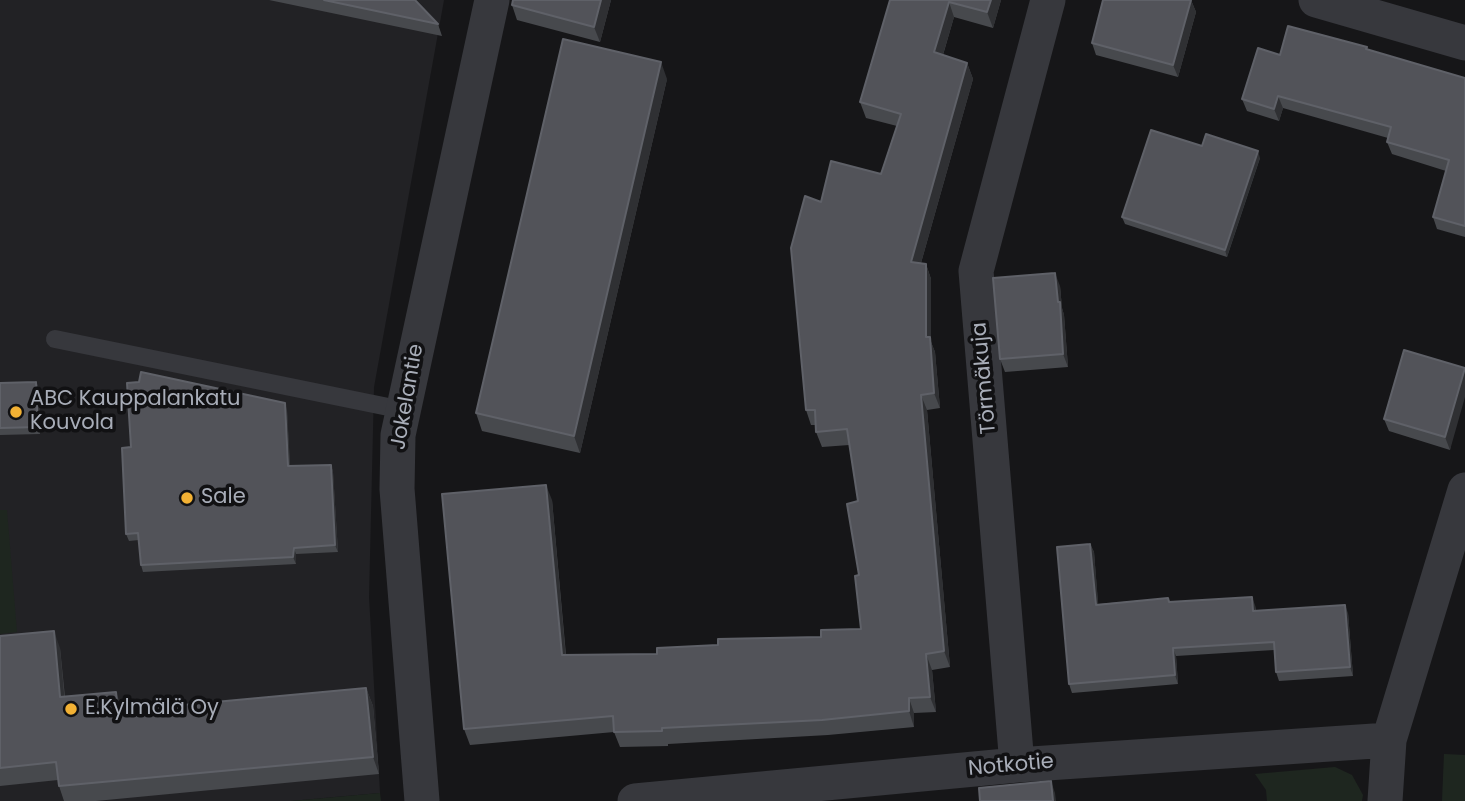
<!DOCTYPE html>
<html>
<head>
<meta charset="utf-8">
<style>
	body { margin:0 }
	canvas { display:block; background:#161618 }
</style>
</head>
<body>
<canvas width="1465" height="801"></canvas>
<script>
const context = document.querySelector('canvas').getContext('2d');
context.lineJoin = 'round';
function fillPath(path, color) { context.fillStyle = color; context.fill(path, 'evenodd'); }
const poly = rows => new Path2D(rows.map(r => 'M' + r).join(''));
function strokePath(path, color, width, dash) { context.strokeStyle = color; context.lineWidth = width; context.lineCap = dash ? 'butt' : 'round'; context.setLineDash(dash || []); context.stroke(path); }
function label(font, color, halo, rows, align = 'center') {
  context.font = font + ' Poppins,sans-serif'; context.lineWidth = 7; context.setLineDash([]); context.textBaseline = 'middle'; context.strokeStyle = halo; context.fillStyle = color; for (const [text, x, y, turn = 0] of rows) {
    context.save(); context.translate(x, y); context.rotate((+turn || 0) * Math.PI / 180); context.textAlign = isNaN(turn) ? turn : align; if (halo) context.strokeText(text, 0, 0); context.fillText(text, 0, 0); context.restore();
  }
}
const built = poly([
	[0,0,444,0,374,387,369,597,380,793,291,801,0,801]
]);
const green = poly([
	[0,510,7,510,17,632,0,634],
	[1444,754,1465,755,1465,801,1442,801],
	[1335,767,1352,775,1363,795,1362,801,1267,801,1266,790,1255,774],
	[380,793,381,801,291,801]
]);
const lane = poly([
	[55,339,403,410]
]);
const street = poly([
	[1316,0,1465,43],
	[1017,765,976,271,1048,0],
	[422,801,397,489,398,435,492,0],
	[635,801,1017,765,1389,740],
	[1385,801,1389,740,1465,490]
]);
const wall = poly([
	[269,0,415,0,438,24,442,36],
	[611,0,600,42,517,20,512,5],
	[890,0,1001,0,993,28,954,17,943,55,967,63,973,79,921,263,926,264,931,279,931,342,935,352,940,408,927,410,950,667,932,670,936,712,914,713,914,727,828,735,668,744,668,746,620,747,614,732,470,745,464,729,552,500,566,655,657,654,718,645,821,637,861,629,858,501,849,445,822,447,816,432,816,425,811,425,806,410,821,202,881,174,897,126,866,118,860,102],
	[1191,0,1196,12,1178,77,1096,55,1092,43],
	[1367,47,1368,50,1465,78,1465,237,1437,229,1433,217,1446,171,1392,154,1387,142,1388,138,1283,108,1279,121,1247,111,1242,99,1280,55],
	[667,79,580,453,482,431,476,413],
	[1202,146,1260,158,1227,257,1125,224,1122,217],
	[1060,286,1062,308,1064,315,1068,367,1005,372,1000,359],
	[1465,368,1450,450,1389,431,1384,419],
	[36,382,39,388,40,434,0,435,0,383],
	[287,410,290,466,331,465,333,472,338,552,296,554,296,564,143,572,141,565,139,540,129,541,126,534,131,447],
	[1090,544,1094,552,1098,604,1168,598,1170,602,1255,605,1256,611,1348,613,1353,676,1279,681,1276,672,1274,650,1176,656,1178,684,1072,693,1069,684],
	[0,636,60,648,65,697,123,711,366,688,373,706,379,774,96,801,64,801,59,786,58,780,0,786]
]);
const shadedWall = poly([
	[601,0,611,0,600,42,594,27],
	[991,0,1001,0,993,28,987,12],
	[1191,0,1196,12,1178,77,1173,65],
	[949,2,954,17,939,68,934,52],
	[661,62,667,79,580,453,574,436],
	[967,63,973,79,917,277,911,262],
	[1278,96,1283,108,1279,121,1274,109],
	[1258,151,1260,158,1227,257,1225,250],
	[926,264,931,279,931,342,935,352,940,408,934,393,926,337],
	[1055,273,1060,286,1062,308,1064,315,1068,367,1063,354],
	[1465,368,1465,397,1450,450,1445,437],
	[36,382,39,388,40,434,38,427],
	[921,395,927,410,950,667,944,651],
	[285,403,287,410,290,472,288,466],
	[331,465,333,472,338,552,335,545],
	[546,485,552,500,567,670,562,655],
	[1090,544,1094,552,1099,613,1096,605],
	[294,548,296,554,296,564,293,557],
	[1252,597,1255,605,1256,619,1253,611],
	[1345,605,1348,613,1353,676,1350,667],
	[54,631,60,648,66,715,60,697],
	[1173,648,1176,656,1178,684,1175,675],
	[926,654,932,670,936,712,930,697],
	[366,688,373,706,379,774,373,757],
	[116,692,123,710,124,729,118,711],
	[909,698,914,713,914,727,909,711],
	[1051,781,1055,793,1056,801,1053,801]
]);
const building = poly([
	[324,0,415,0,438,24,324,0],
	[513,0,601,0,594,27,512,5,513,0],
	[890,0,991,0,987,12,949,2,934,52,967,63,911,262,926,264,926,337,930,337,934,393,921,395,944,651,926,654,930,697,909,698,909,711,822,720,662,728,662,731,614,732,613,716,464,729,442,494,546,485,562,655,657,654,657,648,718,645,718,639,821,637,821,630,861,629,855,576,859,575,847,504,858,501,847,429,816,432,815,410,806,410,791,248,805,196,821,202,831,161,881,174,901,114,860,102,890,0],
	[1103,0,1191,0,1173,65,1092,43,1103,0],
	[1288,26,1367,47,1366,49,1465,78,1465,226,1433,217,1449,160,1387,142,1391,127,1278,96,1274,109,1242,99,1258,48,1280,55,1288,26],
	[563,39,661,62,574,436,476,413,563,39],
	[1151,130,1202,146,1206,134,1258,151,1225,250,1122,217,1151,130],
	[1055,273,1058,302,1060,302,1063,354,1000,359,993,278,1055,273],
	[1404,350,1465,368,1445,437,1384,419,1404,350],
	[141,372,285,403,288,466,331,465,335,545,294,548,293,557,141,565,138,533,126,534,122,448,131,447,127,383,139,382,141,372],
	[36,382,38,427,0,428,0,383,36,382],
	[1090,544,1096,605,1168,598,1169,602,1252,597,1253,611,1345,605,1350,667,1276,672,1274,642,1173,648,1175,675,1069,684,1057,547,1090,544],
	[54,631,60,697,116,692,118,711,366,688,373,757,59,786,56,762,0,768,0,636,54,631],
	[1051,781,1053,801,980,801,979,788,1051,781]
]);
const markers = [
	[16,412,7,"#f2b134"],
	[187,498,7,"#f2b134"],
	[71,709,7,"#f2b134"]
];
const streetNames = [
	["Törmäkuja",985,378,-95],
	["Jokelantie",408,397,-80],
	["Notkotie",1011,766,-5]
];
const poiNames = [
	["ABC Kauppalankatu",30,400],
	["Kouvola",30,424],
	["Sale",201,498],
	["E.Kylmälä Oy",85,709]
];
fillPath(built, '#222225');
fillPath(green, '#1e261f');
strokePath(lane, '#37383d', 18);
strokePath(street, '#37383d', 35);
fillPath(wall, '#47494d');
fillPath(shadedWall, '#2f3033');
fillPath(building, '#525359');
strokePath(building, '#5f6168', 2);
for (const [x, y, r, color] of markers) { const dot = new Path2D(); dot.arc(x, y, r, 0, 2 * Math.PI); context.fillStyle = color; context.fill(dot); strokePath(dot, '#111113', 2.5); }
label('21px', '#a8adb8', '#111113', streetNames);
label('21px', '#a8adb8', '#111113', poiNames, 'left');
</script>
</body>
</html>
